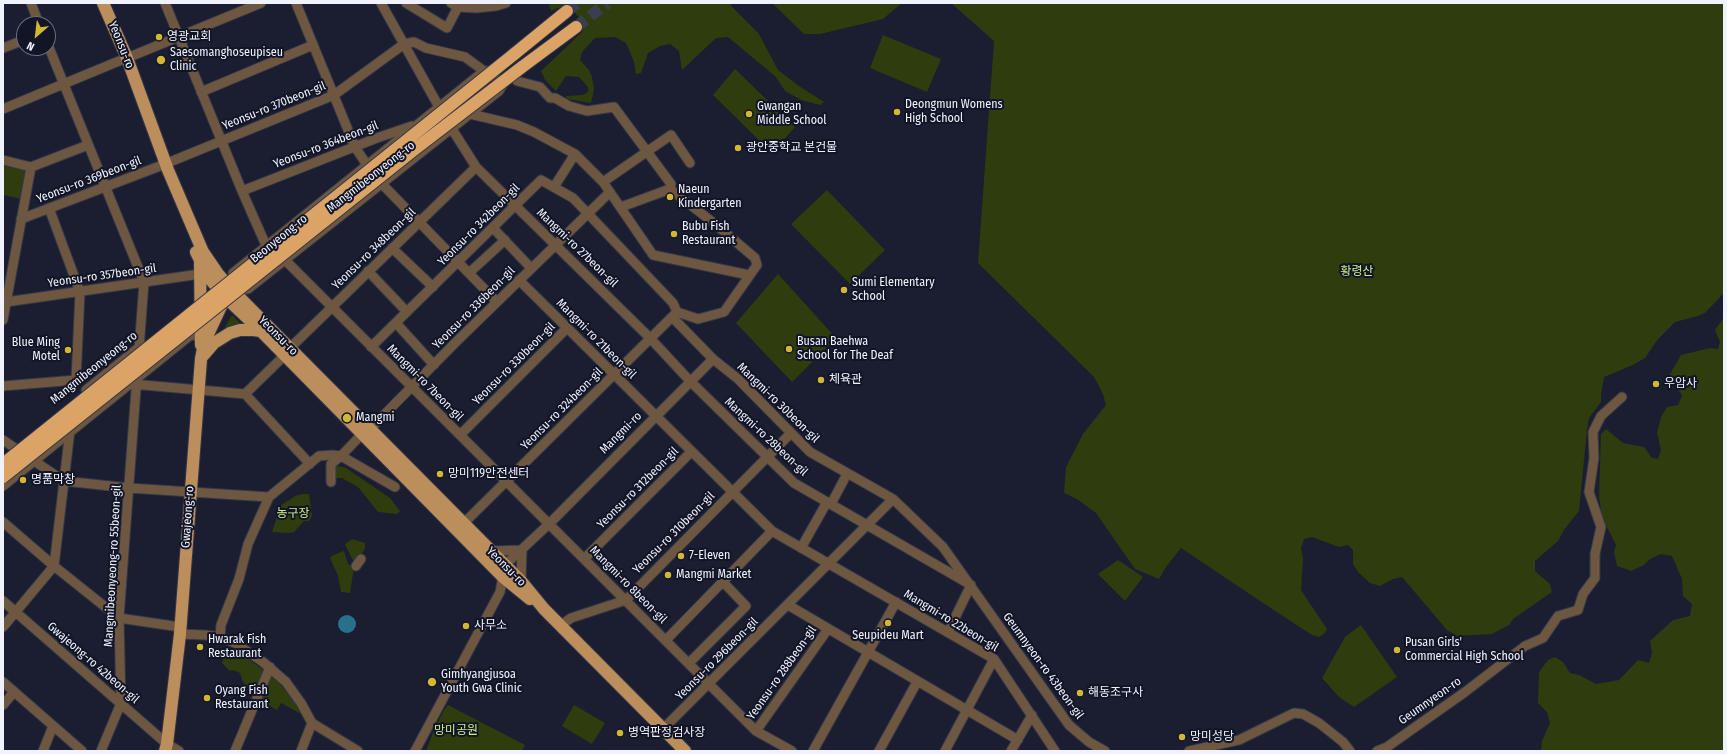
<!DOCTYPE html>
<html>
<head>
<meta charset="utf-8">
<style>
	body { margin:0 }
	#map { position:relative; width:1727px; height:754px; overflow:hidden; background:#1a1e30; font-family:"Fira Sans Condensed",sans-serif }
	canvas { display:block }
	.frame { position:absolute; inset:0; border:4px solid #f0f3fd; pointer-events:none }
	.north { position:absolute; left:16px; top:16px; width:40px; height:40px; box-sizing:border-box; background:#111526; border:1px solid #6a6e7c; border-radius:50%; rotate:208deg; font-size:11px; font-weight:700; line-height:16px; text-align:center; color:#f0f3fd }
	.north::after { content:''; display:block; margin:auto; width:14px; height:18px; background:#d1b736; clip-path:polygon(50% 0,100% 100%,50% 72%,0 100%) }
</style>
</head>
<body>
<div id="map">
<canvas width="1727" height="754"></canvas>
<div class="frame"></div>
<div class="north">N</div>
</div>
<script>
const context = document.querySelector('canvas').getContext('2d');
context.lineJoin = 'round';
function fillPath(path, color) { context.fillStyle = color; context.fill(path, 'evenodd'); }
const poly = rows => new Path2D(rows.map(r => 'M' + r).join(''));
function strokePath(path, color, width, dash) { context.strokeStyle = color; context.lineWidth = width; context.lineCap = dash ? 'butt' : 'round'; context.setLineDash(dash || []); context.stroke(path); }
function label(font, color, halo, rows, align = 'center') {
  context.font = font + ' "Fira Sans Condensed","Noto Sans KR",sans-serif'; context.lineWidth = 4; context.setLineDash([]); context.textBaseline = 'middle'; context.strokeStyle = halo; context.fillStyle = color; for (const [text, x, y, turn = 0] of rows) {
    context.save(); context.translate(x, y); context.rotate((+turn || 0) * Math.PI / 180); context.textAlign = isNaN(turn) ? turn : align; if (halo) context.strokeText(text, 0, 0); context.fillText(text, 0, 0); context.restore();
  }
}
const green = poly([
	[552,3,731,3,731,6,759,34,778,70,799,86,824,102,820,105,801,100,785,91,776,77,728,37,716,38,682,70,679,51,670,44,660,46,648,53,641,73,636,74,634,62,626,43,615,37,595,38,582,52,580,60,589,70,592,77,594,90,591,103,567,99,566,96,583,95,588,92,588,87,579,77,566,76,556,91,545,80,541,71,582,32,585,25,568,4,551,11,549,5],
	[772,3,902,3,883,19,820,34,804,34],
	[951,3,1724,3,1724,293,1705,313,1698,316,1675,322,1658,339,1645,358,1633,365,1604,377,1601,395,1601,402,1589,418,1587,430,1579,511,1564,530,1558,541,1535,561,1535,571,1550,584,1552,592,1513,619,1509,625,1492,634,1457,636,1447,630,1402,577,1393,579,1380,586,1370,583,1358,572,1353,564,1353,550,1348,545,1339,547,1312,537,1304,539,1301,548,1303,559,1301,590,1327,629,1325,633,1319,637,1312,635,1266,605,1181,548,1166,567,1159,579,1135,569,1096,513,1077,499,1064,493,1066,467,1083,434,1106,405,1103,394,1094,377,978,263,994,41],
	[883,35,941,59,927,92,870,68],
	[735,69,795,127,772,153,713,95],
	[3,165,27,171,22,199,3,195],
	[827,190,885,250,850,284,791,224],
	[778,274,836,338,792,382,736,323],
	[232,315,242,325,224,330,224,329],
	[1724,317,1724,751,1541,751,1542,741,1550,723,1547,712,1538,703,1539,672,1548,660,1555,657,1563,662,1570,673,1579,675,1596,684,1619,680,1638,660,1649,663,1652,653,1650,641,1673,620,1690,616,1692,604,1683,596,1682,579,1672,556,1661,554,1650,559,1644,565,1631,571,1617,566,1614,552,1616,545,1602,517,1599,497,1601,434,1606,429,1623,443,1644,447,1652,458,1658,459,1661,450,1657,433,1661,417,1667,407,1678,405,1682,395,1675,386,1666,381,1681,355,1710,348,1718,349,1720,342,1715,330],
	[335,465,346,468,390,498,400,511,397,514,378,512,358,487,342,478,335,478],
	[304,494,309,494,312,516,309,521,304,521,294,532,289,533,272,532,281,505,297,495],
	[352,539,365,543,365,549,356,562,352,559,345,544],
	[344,551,348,564,354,567,350,593,341,592,338,576,330,558,333,555],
	[1118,560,1143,577,1125,601,1098,574],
	[1361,625,1397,677,1354,707,1339,697,1322,678,1345,637],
	[227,647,248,659,265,671,258,689,255,691,248,688,243,682,240,673,233,670,230,671,222,663],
	[268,677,272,677,279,683,291,697,301,714,281,703,277,710,259,700],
	[448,705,525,745,522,751,426,751,434,730,444,710],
	[574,705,605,723,592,744,562,726]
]);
const water = poly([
	'338 624a9 9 0 1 1 18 0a9 9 0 1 1-18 0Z'
]);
const highwayTunnel = poly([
	[567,11,577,3],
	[576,27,607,3]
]);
const minor = poly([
	[31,3,39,24],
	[165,3,242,191,268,250],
	[296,3,355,147,367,165],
	[381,3,439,107],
	[406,3,447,28,460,3],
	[451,3,458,7,476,8,496,6,506,3],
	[48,45,144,282,119,618,121,703,101,751],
	[3,48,24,40],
	[127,58,261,3],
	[484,71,490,71,502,86,499,91,248,289,232,290,233,273,484,71],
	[517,81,540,87,550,98,555,98,569,106,587,111,614,107,671,184,670,189],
	[201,92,313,45],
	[3,109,119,61],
	[470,114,517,125,534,132,575,154,603,182,653,255,749,275],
	[452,129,476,167,650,338,690,381,794,483,971,585],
	[3,160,31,167],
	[31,167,88,145],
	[603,182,671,135,690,163],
	[382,184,497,302],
	[554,187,575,154],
	[242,191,377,138,412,126],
	[49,208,80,292,76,380],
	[21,219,160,166,334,95,404,44,414,42,426,48,465,57,484,71],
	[493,228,531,268],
	[392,248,433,287],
	[285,260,756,731,792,751],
	[368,271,407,312],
	[469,273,505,240],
	[519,280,772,531,994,659,1055,751],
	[6,302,200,274],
	[672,317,713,359,738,379,810,452,893,499,943,547,1069,725,1089,742,1105,751],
	[3,320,31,167],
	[396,323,434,365],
	[371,347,541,180,573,198,673,303,677,312,698,319,724,312,757,265,755,258,715,224,670,189,621,207],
	[290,348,476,167],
	[132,384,245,394,310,464],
	[3,386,76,380],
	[86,390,137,349],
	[245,394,285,355],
	[370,429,457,341,610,192],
	[460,435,567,328],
	[3,440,64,481,129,488,269,497],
	[331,482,331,464,341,456,395,487],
	[3,486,192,334,201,339],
	[831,504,847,474],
	[3,522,54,566,119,618,180,627],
	[463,524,676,313],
	[801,548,827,502],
	[490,551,522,550,521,581],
	[585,558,691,452],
	[356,566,361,559],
	[3,601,167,744,179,751],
	[788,605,1018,740],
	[560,626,571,618,626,600,791,433],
	[3,627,54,566,70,430],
	[948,632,971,585],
	[180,634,205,635,220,637,235,643,263,662,286,682,301,703,312,723,358,751],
	[220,637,221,625,239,579,248,544,269,497,319,456,332,455,341,456,362,434],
	[666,640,772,531],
	[689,663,746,606,723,582],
	[3,682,82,751],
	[3,705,14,692],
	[663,729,893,499],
	[756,731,828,629],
	[43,751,53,726],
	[235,751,270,667],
	[301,751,312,723],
	[415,751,500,592,505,565,550,523,713,359],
	[813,751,896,602],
	[879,751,917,682],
	[945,751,994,659],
	[1011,751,1032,715],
	[1189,751,1239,740,1294,713,1303,714,1319,723,1343,742,1350,751],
	[1377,751,1387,747,1465,692,1525,646,1543,638,1558,616,1578,610,1583,594,1595,578,1595,554,1601,527,1589,492,1594,458,1593,432,1601,416,1622,397]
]);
const major = poly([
	[103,3,127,58,168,170,203,252,218,274,232,290,521,581,544,609,685,751],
	[196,252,209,278,225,297,261,331,503,577,530,599],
	[200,263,201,345],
	[201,358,214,343,230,333,240,330,253,330,261,331],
	[165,751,167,744,180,634,201,359,204,343,223,302]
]);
const highway = poly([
	[513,55,567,11],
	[522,67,576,27]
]);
const highwayBridge = poly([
	[3,464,513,55],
	[3,477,415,149,522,67]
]);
const markers = [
	[159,37,4,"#d1b736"],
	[161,60,5,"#d1b736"],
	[897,112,4,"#d1b736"],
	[749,114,4,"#d1b736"],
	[738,148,4,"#d1b736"],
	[670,197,4,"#d1b736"],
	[674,234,4,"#d1b736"],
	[844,290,4,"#d1b736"],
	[789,349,4,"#d1b736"],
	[68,350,4,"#d1b736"],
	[821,380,4,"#d1b736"],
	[1656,384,4,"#d1b736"],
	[347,418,5,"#d1b736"],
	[440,474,4,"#d1b736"],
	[23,480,4,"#d1b736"],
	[681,556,4,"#d1b736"],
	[668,575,4,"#d1b736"],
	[888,623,4,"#d1b736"],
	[466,626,4,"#d1b736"],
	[200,647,4,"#d1b736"],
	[1397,650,4,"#d1b736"],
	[432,682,5,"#d1b736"],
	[1080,693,4,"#d1b736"],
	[207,698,4,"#d1b736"],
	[620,733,4,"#d1b736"],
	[1182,737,4,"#d1b736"]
];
const poiNames = [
	["영광교회",167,37],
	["Saesomanghoseupiseu",170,53],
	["Clinic",170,67],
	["Deongmun Womens",905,105],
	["High School",905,119],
	["Gwangan",757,107],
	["Middle School",757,121],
	["광안중학교 본건물",746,148],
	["Naeun",678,190],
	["Kindergarten",678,204],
	["Bubu Fish",682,227],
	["Restaurant",682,241],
	["Sumi Elementary",852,283],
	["School",852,297],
	["Busan Baehwa",797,342],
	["School for The Deaf",797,356],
	["Blue Ming",60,343,"right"],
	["Motel",60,357,"right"],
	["체육관",829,380],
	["우암사",1664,384],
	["Mangmi",356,418],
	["망미119안전센터",448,474],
	["명품막창",31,480],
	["7-Eleven",689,556],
	["Mangmi Market",676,575],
	["사무소",474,626],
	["Seupideu Mart",888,636,"center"],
	["Hwarak Fish",208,640],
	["Restaurant",208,654],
	["Pusan Girls'",1405,643],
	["Commercial High School",1405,657],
	["Gimhyangjusoa",441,675],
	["Youth Gwa Clinic",441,689],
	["Oyang Fish",215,691],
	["Restaurant",215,705],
	["해동조구사",1088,693],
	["병역판정검사장",628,733],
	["망미성당",1190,737]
];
const streetNames = [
	["Yeonsu-ro",121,45,68],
	["Yeonsu-ro 370beon-gil",274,106,-22],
	["Yeonsu-ro 364beon-gil",326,145,-21],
	["Mangmibeonyeong-ro",371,177,-38],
	["Yeonsu-ro 369beon-gil",89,180,-21],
	["Yeonsu-ro 342beon-gil",479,225,-45],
	["Beonyeong-ro",279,239,-39],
	["Mangmi-ro 27beon-gil",577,248,44],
	["Yeonsu-ro 348beon-gil",374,249,-44],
	["Yeonsu-ro 357beon-gil",102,276,-8],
	["Yeonsu-ro 336beon-gil",474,308,-45],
	["Yeonsu-ro",278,336,45],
	["Mangmi-ro 21beon-gil",596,339,45],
	["Yeonsu-ro 330beon-gil",514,364,-45],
	["Mangmibeonyeong-ro",94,368,-39],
	["Mangmi-ro 7beon-gil",425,383,45],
	["Mangmi-ro 30beon-gil",778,403,44],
	["Yeonsu-ro 324beon-gil",562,409,-45],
	["Mangmi-ro",621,433,-45],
	["Mangmi-ro 28beon-gil",766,437,43],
	["Yeonsu-ro 312beon-gil",638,488,-45],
	["Gwajeong-ro",188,517,-86],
	["Yeonsu-ro 310beon-gil",674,533,-45],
	["Mangmibeonyeong-ro 55beon-gil",113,566,-87],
	["Yeonsu-ro",506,567,45],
	["Mangmi-ro 8beon-gil",628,585,45],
	["Mangmi-ro 22beon-gil",951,621,31],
	["Yeonsu-ro 296beon-gil",717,659,-45],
	["Gwajeong-ro 42beon-gil",93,663,41],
	["Geumnyeon-ro 43beon-gil",1043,666,54],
	["Yeonsu-ro 288beon-gil",782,673,-55],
	["Geumnyeon-ro",1430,701,-35]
];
const parkNames = [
	["황령산",1357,272],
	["농구장",293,514],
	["망미공원",456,731]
];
fillPath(green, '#2e3c0e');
fillPath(water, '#29708c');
strokePath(highwayTunnel, '#3a3e4f', 12, [12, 6]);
strokePath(minor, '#343849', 11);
strokePath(major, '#343849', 14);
strokePath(highway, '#343849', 14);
strokePath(minor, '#6d5740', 9);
strokePath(major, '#bc8e5c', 12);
strokePath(highway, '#dba366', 12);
strokePath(highwayBridge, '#343849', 14, []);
strokePath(highwayBridge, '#dba366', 12);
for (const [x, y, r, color] of markers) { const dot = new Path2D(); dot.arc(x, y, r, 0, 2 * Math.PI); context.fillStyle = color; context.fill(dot); strokePath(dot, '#111526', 1.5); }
label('12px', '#f0f3fd', '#111526', poiNames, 'left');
label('12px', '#f0f3fd', '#111526', streetNames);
label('12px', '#caed88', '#111526', parkNames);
</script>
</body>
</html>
